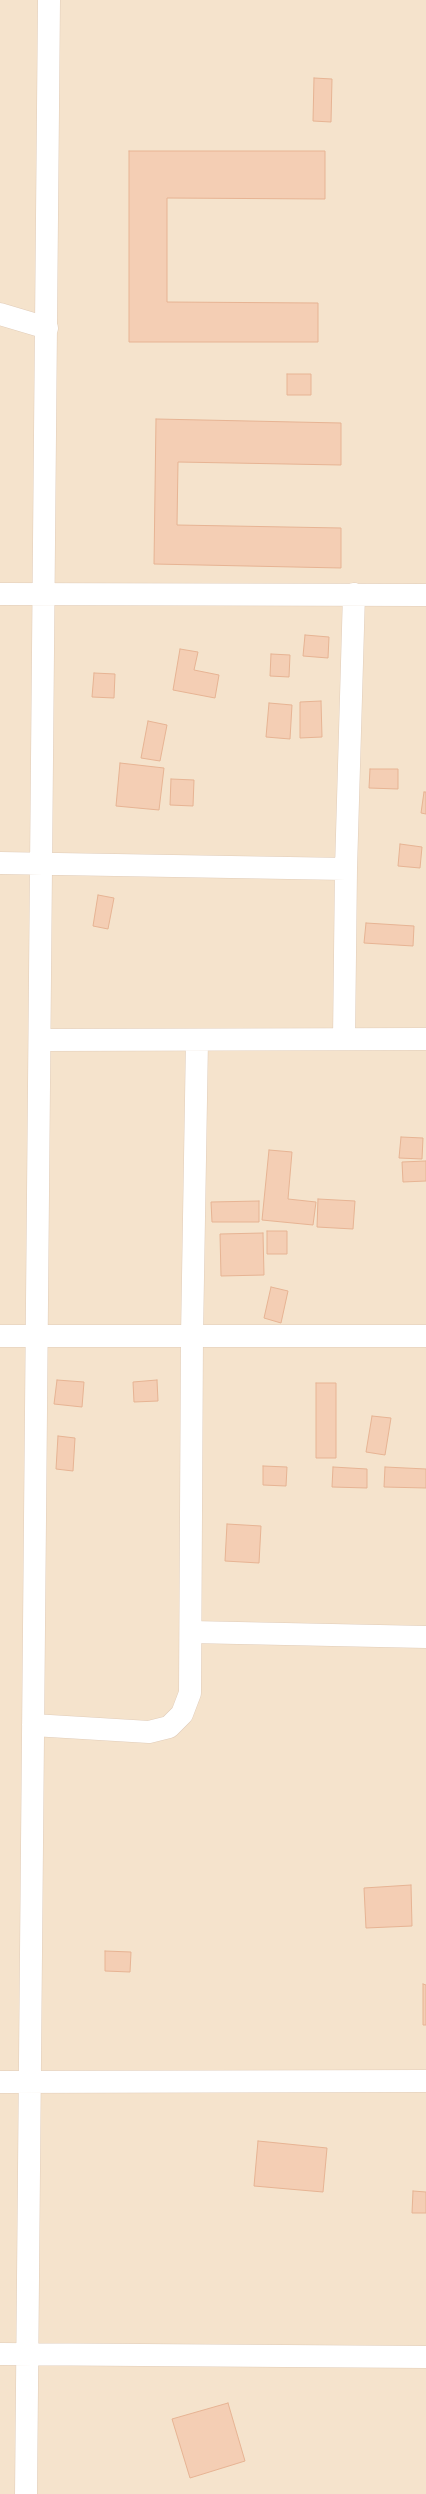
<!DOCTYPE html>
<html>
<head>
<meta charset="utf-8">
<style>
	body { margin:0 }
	canvas { display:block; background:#fdf1de }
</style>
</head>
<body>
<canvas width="426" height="2494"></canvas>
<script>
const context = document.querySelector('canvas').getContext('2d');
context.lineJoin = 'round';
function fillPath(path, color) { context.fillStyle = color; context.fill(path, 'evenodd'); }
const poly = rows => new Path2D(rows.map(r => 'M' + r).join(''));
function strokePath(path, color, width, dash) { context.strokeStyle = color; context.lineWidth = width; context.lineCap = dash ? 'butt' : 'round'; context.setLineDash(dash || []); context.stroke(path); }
const residential = poly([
	[0,0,426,0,426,2494,0,2494]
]);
const building = poly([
	[314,78,332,79,331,122,313,121,314,78],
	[129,151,325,151,325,199,167,198,167,302,318,303,318,342,129,342,129,151],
	[287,374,311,374,311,395,287,395,287,374],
	[156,419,341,423,341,465,178,462,177,525,341,528,341,568,154,564,156,419],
	[305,635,329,637,328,658,303,656,305,635],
	[180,649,198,652,194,670,219,675,215,698,173,690,180,649],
	[271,654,290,655,289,677,270,676,271,654],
	[94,673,115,674,114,698,92,697,94,673],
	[321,701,322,737,300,738,300,702,321,701],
	[269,703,292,705,290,739,266,737,269,703],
	[148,721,167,725,160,761,141,758,148,721],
	[120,763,164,768,159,810,116,806,120,763],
	[370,769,398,769,398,789,369,788,370,769],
	[171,779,194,780,193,806,170,805,171,779],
	[424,792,426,792,426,814,421,813,424,792],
	[400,844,422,847,420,868,398,866,400,844],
	[98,895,114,898,108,929,93,926,98,895],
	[366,923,414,926,413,946,364,943,366,923],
	[401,1137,423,1138,422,1159,399,1158,401,1137],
	[269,1150,292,1152,288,1199,316,1202,313,1225,262,1220,269,1150],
	[426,1161,426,1181,403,1182,402,1162,426,1161],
	[318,1199,355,1201,353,1229,317,1227,318,1199],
	[259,1201,259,1222,212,1222,211,1202,259,1201],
	[267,1231,287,1231,287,1254,267,1254,267,1231],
	[263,1233,264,1275,221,1276,220,1234,263,1233],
	[271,1287,288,1291,281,1323,264,1318,271,1287],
	[57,1380,84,1382,82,1407,54,1404,57,1380],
	[157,1380,158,1401,134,1402,133,1382,157,1380],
	[316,1383,336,1383,336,1458,316,1458,316,1383],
	[372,1416,391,1418,385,1455,366,1452,372,1416],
	[58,1436,75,1438,73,1471,56,1469,58,1436],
	[263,1466,287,1467,286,1486,263,1485,263,1466],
	[333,1467,367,1469,367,1488,332,1487,333,1467],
	[385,1467,426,1469,426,1488,384,1487,385,1467],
	[227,1524,261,1526,259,1563,225,1561,227,1524],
	[411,1885,412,1926,366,1928,364,1888,411,1885],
	[105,1951,131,1952,130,1972,105,1971,105,1951],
	[423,1984,426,1985,426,2025,423,2025,423,1984],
	[258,2141,327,2148,323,2192,254,2186,258,2141],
	[413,2191,426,2192,426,2213,412,2213,413,2191],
	[228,2403,245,2461,190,2478,172,2419,228,2403]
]);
const minor = poly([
	[0,314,47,328],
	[0,594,426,595],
	[0,863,346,869],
	[344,1039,346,869,354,594],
	[40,1040,426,1039],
	[0,1336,426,1336],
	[191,1632,426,1637],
	[33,1725,149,1732,169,1727,182,1714,190,1693,192,1336,197,1040],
	[0,2082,426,2081],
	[0,2354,426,2357],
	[26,2494,49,0]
]);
fillPath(residential, '#f5e3cc');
fillPath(building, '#f4ceb4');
strokePath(building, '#e7b494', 1);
strokePath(minor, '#e1cdba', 23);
strokePath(minor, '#fff', 22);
</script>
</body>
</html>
